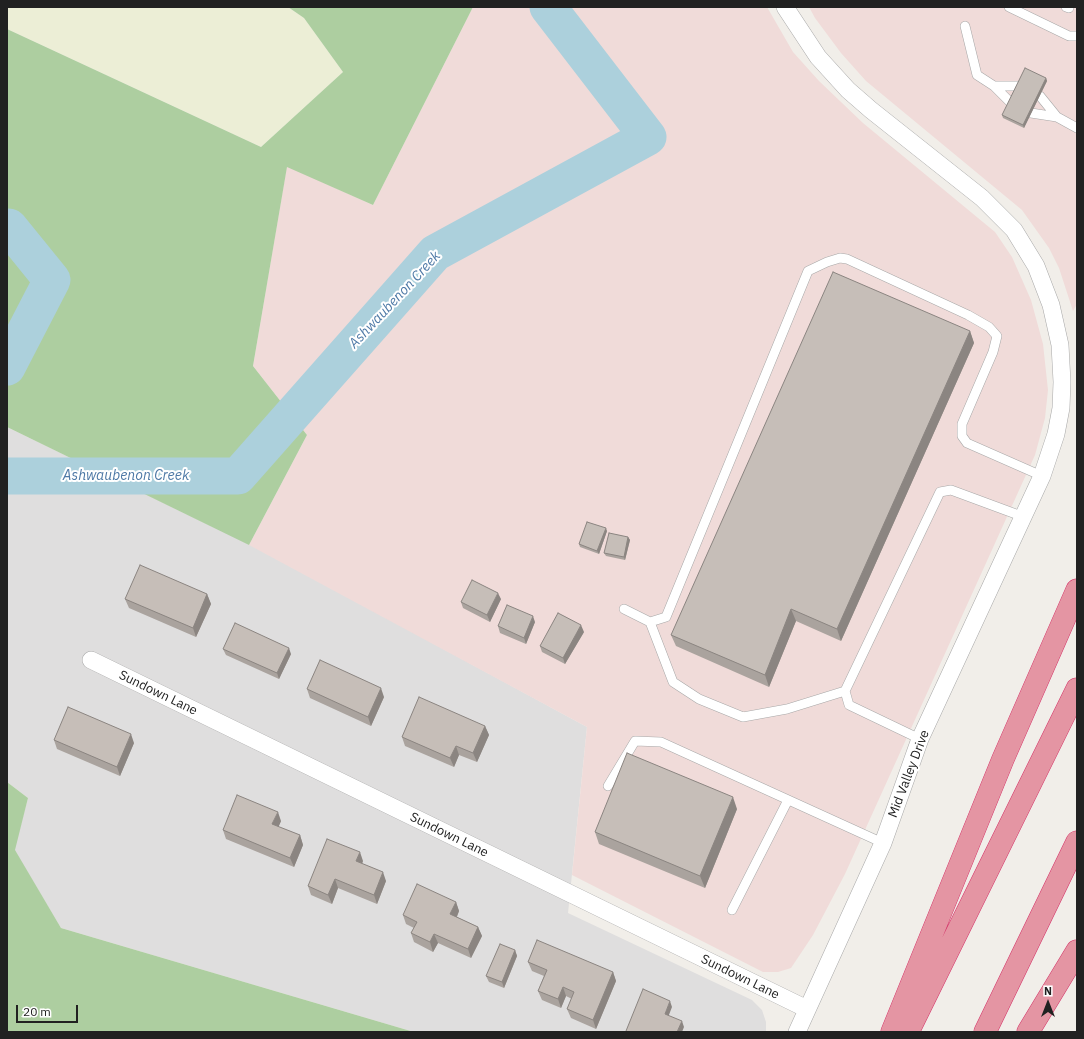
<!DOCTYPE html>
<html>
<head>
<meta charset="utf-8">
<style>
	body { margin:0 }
	#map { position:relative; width:1084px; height:1039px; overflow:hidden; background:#f1eee9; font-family:"IBM Plex Sans",sans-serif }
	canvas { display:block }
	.frame { position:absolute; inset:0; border:8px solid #212121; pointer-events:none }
	.north { position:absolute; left:1028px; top:983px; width:40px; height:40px; -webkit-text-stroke:3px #fff; paint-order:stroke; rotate:0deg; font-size:11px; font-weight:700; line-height:16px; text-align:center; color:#212121 }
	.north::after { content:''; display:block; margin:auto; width:14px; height:18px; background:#212121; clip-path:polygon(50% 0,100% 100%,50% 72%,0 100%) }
	.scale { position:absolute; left:16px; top:1005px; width:62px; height:18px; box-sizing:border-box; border:2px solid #212121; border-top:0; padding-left:5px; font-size:12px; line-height:14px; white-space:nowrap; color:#212121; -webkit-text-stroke:3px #fff; paint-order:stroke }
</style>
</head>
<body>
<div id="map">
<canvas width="1084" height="1039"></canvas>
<div class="frame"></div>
<div class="north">N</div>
<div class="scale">20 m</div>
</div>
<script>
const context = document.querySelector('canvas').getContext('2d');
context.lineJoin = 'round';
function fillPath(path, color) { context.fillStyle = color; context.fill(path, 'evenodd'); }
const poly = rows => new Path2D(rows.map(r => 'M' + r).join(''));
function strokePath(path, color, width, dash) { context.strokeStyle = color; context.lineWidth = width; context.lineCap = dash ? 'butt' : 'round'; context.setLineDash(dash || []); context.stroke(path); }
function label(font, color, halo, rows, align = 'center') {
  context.font = font + ' "IBM Plex Sans",sans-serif'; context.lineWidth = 4; context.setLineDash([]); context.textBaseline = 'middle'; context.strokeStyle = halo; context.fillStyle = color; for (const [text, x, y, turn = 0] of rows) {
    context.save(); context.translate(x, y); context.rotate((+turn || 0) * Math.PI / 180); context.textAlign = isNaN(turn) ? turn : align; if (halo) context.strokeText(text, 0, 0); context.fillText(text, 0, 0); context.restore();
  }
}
const residential = poly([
	[7,427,267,553,587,727,568,913,752,1000,762,1010,766,1022,766,1032,414,1032,61,928,14,850,28,798,7,782]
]);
const commercial = poly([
	[473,7,767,7,793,52,819,81,863,123,995,232,1012,257,1031,300,1043,344,1048,390,1045,418,1035,455,845,874,813,935,791,968,778,972,763,972,572,875,587,727,249,545,307,435,253,366,287,166,373,205],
	[809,7,1077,7,1077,304,1073,311,1059,268,1049,248,1022,210,866,81,841,53,815,18]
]);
const farmland = poly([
	[7,7,288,7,304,18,343,72,261,147,7,29]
]);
const forest = poly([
	[288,7,473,7,373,205,287,167,253,366,307,435,249,545,7,427,7,29,261,147,343,72,304,18],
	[7,782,28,798,15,850,61,928,414,1032,7,1032]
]);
const river = poly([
	[7,228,9,227,52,280,7,367],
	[7,476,238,476,435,253,648,137,548,7]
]);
const lane = poly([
	[1009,7,1069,36,1077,36],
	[1066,7,1069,8],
	[965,26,977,75,994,86,1019,86],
	[994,86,1011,103],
	[1040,96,1057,117,1077,128],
	[1031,113,1057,117],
	[624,609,650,622,666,617,808,271,827,262,840,258,847,259,968,315,989,327,997,336,993,352,962,424,962,436,967,443,1042,476],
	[650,622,673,682,699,699,743,717,787,709,845,691],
	[920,739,849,705,845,691,940,492,951,490,1024,517],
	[608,786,635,741,661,742,883,843],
	[732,910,788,800]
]);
const street = poly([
	[785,7,818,57,848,90,871,110,982,198,1014,230,1036,266,1051,305,1060,345,1062,382,1061,408,1056,434,1042,476,920,739,883,843,797,1032],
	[91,660,807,1009]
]);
const highway = poly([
	[892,1032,1003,759,1077,590],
	[908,1032,1077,689],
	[985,1032,1077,842],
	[1028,1032,1077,951]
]);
const wall = poly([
	[1046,78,1047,81,1024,128,1003,118,1002,115],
	[970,331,974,343,841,641,796,621,769,687,676,646,671,635],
	[607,531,599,554,580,547,579,544],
	[628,537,630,540,625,560,606,556,604,553],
	[207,594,211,604,196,637,129,608,125,599],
	[501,599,490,622,463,608,461,602],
	[535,622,526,644,500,633,498,626],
	[584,632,565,664,542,652,540,646],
	[223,649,291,654,279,679,226,655],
	[307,689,384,697,371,726,310,698],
	[485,726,489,735,477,762,459,755,454,767,405,746,402,737],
	[54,740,134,743,120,776,57,749],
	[737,809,705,888,599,844,595,832],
	[281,821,278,827,300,835,303,845,294,867,226,839,223,830],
	[363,861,362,864,386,881,377,904,338,888,332,904,311,895,308,886],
	[456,902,459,911,457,917,478,927,482,936,471,958,438,943,433,952,414,942,411,933,414,928,406,924,403,915],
	[515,950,517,956,504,988,489,982,486,976],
	[528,962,613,972,616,981,596,1029,571,1018,567,1009,572,999,566,996,561,1008,542,1000,538,991,544,976,532,971]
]);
const shadedWall = poly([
	[1046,78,1047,81,1024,128,1023,125],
	[970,331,974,343,841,641,837,629],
	[606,528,607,531,599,554,597,551],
	[628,537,630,540,625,560,624,557],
	[498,593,501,599,490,622,487,615],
	[207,594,211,604,196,637,193,628],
	[791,609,796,621,769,687,765,675],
	[533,616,535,622,526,644,524,638],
	[581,625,584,632,565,664,563,658],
	[289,648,291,654,279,679,277,673],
	[381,688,384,697,371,726,368,717],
	[485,726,489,735,477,762,473,753],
	[131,734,134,743,120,776,117,767],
	[456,746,459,755,454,767,450,758],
	[733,797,737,809,705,888,700,876],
	[278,812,281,821,276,833,272,824],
	[300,835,303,845,294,867,290,858],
	[360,852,363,861,359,870,356,861],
	[383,872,386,881,377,904,374,895],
	[335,879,338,888,332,904,328,895],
	[456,902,459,911,454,923,450,914],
	[478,927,482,936,471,958,468,949],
	[434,934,438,943,433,952,430,942],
	[515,950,517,956,504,988,502,982],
	[613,972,616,981,596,1029,593,1020],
	[563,987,566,996,561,1008,558,999],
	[670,1001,672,1007,667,1020,665,1014],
	[682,1021,684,1027,682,1032,677,1032]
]);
const building = poly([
	[1025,68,1046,78,1023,125,1002,115,1025,68],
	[833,272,970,331,837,629,791,609,765,675,671,635,833,272],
	[587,522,606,528,597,551,579,544,587,522],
	[609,533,628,537,624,557,604,553,609,533],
	[140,565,207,594,193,628,125,599,140,565],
	[472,580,498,593,487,615,461,602,472,580],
	[507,605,533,616,524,638,498,626,507,605],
	[558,613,581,625,563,658,540,646,558,613],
	[235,623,289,648,277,673,223,649,235,623],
	[320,660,381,688,368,717,307,689,320,660],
	[419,697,485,726,473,753,456,746,450,758,402,737,419,697],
	[68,707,131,734,117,767,54,740,68,707],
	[627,753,733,797,700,876,595,832,627,753],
	[237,795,278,812,272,824,300,835,290,858,223,830,237,795],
	[327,839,360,852,356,861,383,872,374,895,335,879,328,895,308,886,327,839],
	[417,884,456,902,450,914,478,927,468,949,434,934,430,942,411,933,417,922,403,915,417,884],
	[537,940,613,972,593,1020,567,1009,574,992,563,987,558,999,538,991,547,970,528,962,537,940],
	[500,944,515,950,502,982,486,976,500,944],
	[643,989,670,1001,665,1014,682,1021,677,1032,628,1032,626,1031,643,989]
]);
const streetNames = [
	["Sundown Lane",158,693,26],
	["Mid Valley Drive",909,774,-69],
	["Sundown Lane",449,835,26],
	["Sundown Lane",740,977,26]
];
const waterNames = [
	["Ashwaubenon Creek",395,300,-47],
	["Ashwaubenon Creek",126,476]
];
fillPath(residential, '#dfdede');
fillPath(commercial, '#f0dbd9');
fillPath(farmland, '#eceed6');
fillPath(forest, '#adcea0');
strokePath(river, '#acd0dc', 37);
strokePath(lane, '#a8a8a8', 10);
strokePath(street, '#a8a8a8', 18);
strokePath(highway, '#d33267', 23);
strokePath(lane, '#fff', 9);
strokePath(street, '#fff', 17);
strokePath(highway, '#e495a3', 22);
fillPath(wall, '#aaa39e');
fillPath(shadedWall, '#8b8581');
fillPath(building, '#c6beb8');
strokePath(building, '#8b8581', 1);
label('13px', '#212121', '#fff', streetNames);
label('italic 14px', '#4e79a6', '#fff', waterNames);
</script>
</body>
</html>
